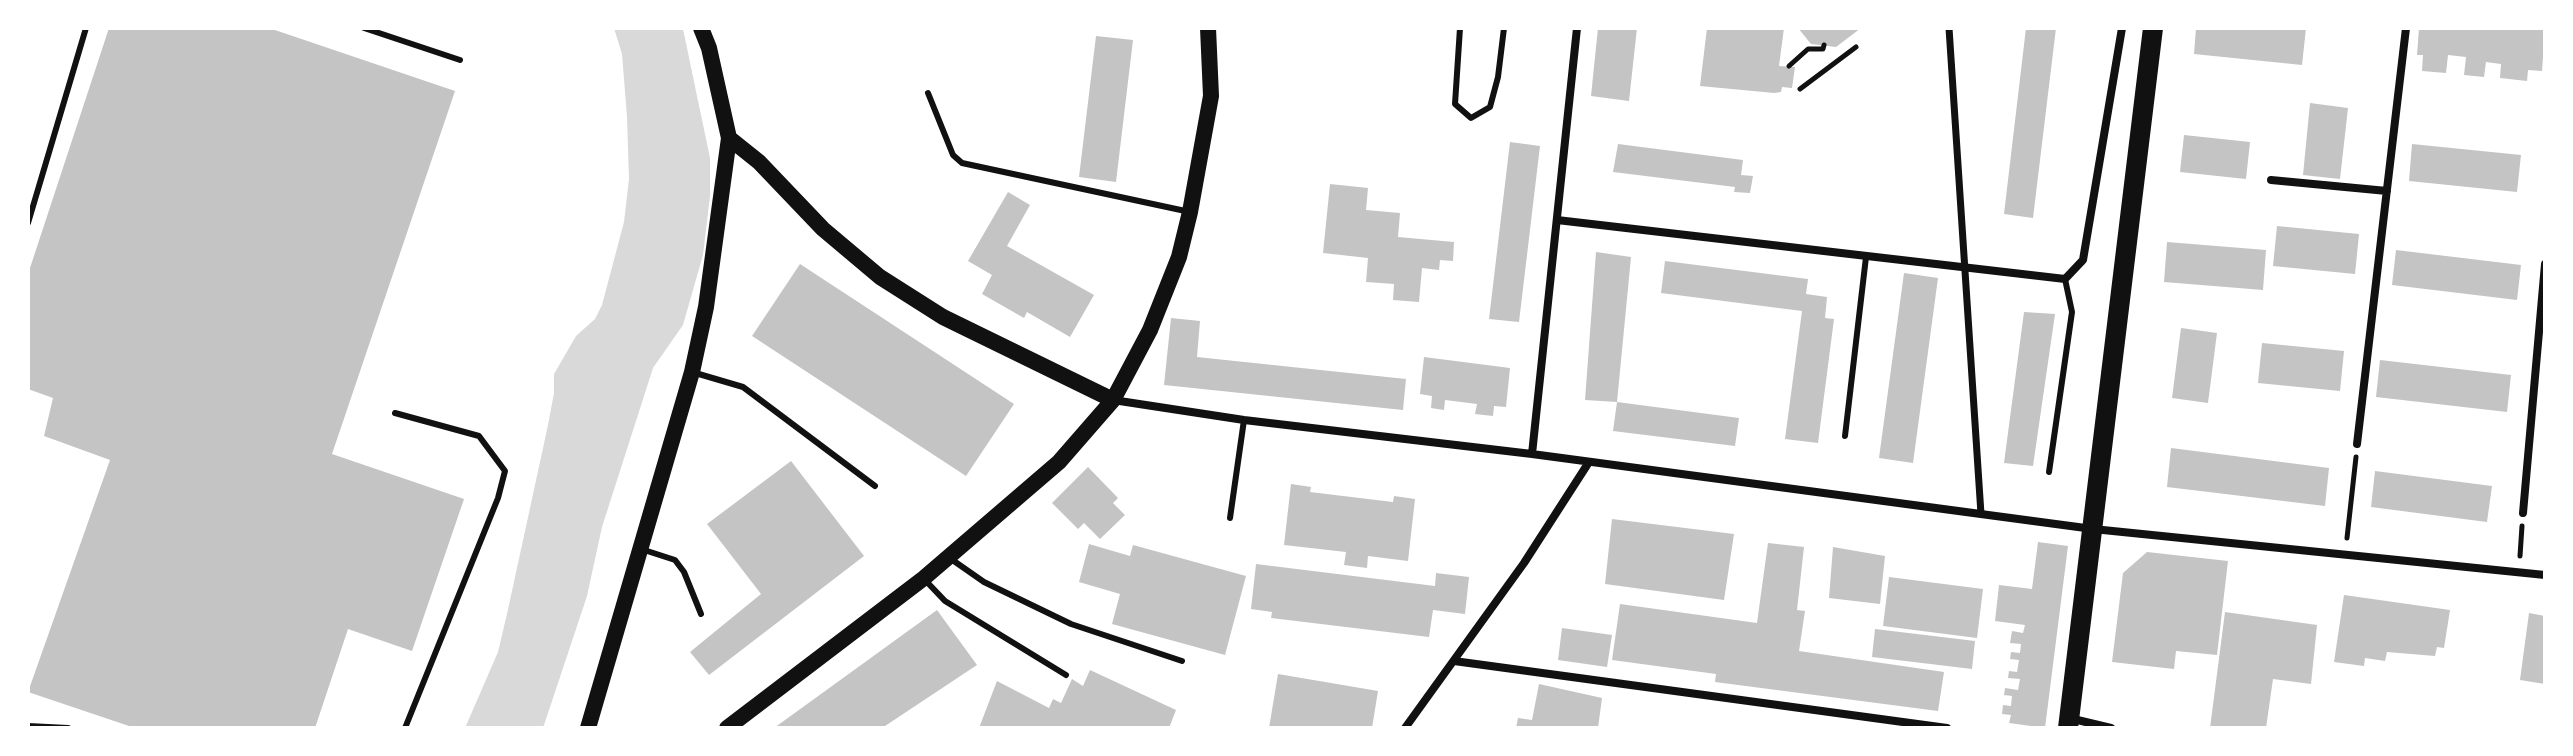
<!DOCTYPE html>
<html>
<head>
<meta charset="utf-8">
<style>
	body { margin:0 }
	#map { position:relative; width:2573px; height:756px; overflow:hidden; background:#fff; font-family:"Crimson Pro",serif }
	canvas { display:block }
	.frame { position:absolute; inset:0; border:30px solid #fff; pointer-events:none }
</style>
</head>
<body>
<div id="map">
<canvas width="2573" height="756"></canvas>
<div class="frame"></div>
</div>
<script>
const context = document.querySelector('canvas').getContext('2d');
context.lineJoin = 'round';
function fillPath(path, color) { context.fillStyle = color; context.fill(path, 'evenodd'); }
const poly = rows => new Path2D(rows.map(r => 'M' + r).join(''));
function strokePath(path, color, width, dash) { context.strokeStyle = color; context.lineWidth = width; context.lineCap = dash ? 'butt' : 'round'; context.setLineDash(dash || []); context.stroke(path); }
const water = poly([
	[614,28,683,29,710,158,710,196,703,255,683,325,653,368,602,527,587,596,543,728,465,728,498,652,507,614,548,425,554,393,554,374,576,336,595,319,602,305,624,222,629,179,627,117,622,54]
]);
const building = poly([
	[109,28,269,28,455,91,332,454,464,499,412,651,348,629,315,728,135,728,28,692,110,460,44,436,53,398,28,389,28,274],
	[1598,28,1637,28,1629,101,1591,96],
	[1707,28,1784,28,1779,66,1795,67,1792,88,1782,87,1781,92,1774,93,1700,86],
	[1798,28,1861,28,1836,47,1811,44],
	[2026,28,2056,28,2033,218,2004,214],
	[2196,28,2306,28,2302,65,2194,54],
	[2419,28,2545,30,2542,71,2528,70,2527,81,2500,78,2501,64,2486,62,2484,77,2464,75,2466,57,2448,55,2446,73,2422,71,2423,55,2417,55],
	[1096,36,1133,40,1116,182,1079,177],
	[2310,103,2348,108,2340,179,2303,175],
	[2184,135,2250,142,2246,179,2180,172],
	[1510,142,1540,146,1519,322,1489,319],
	[1618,144,1743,160,1741,175,1753,176,1750,193,1734,192,1735,187,1613,172],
	[2412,144,2521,155,2517,192,2409,181],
	[1330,184,1368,188,1366,210,1400,213,1398,237,1454,242,1453,261,1440,260,1439,270,1422,268,1419,302,1393,300,1394,284,1366,282,1368,258,1323,253],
	[1008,192,1030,205,1007,246,1094,295,1070,337,1027,312,1024,318,982,294,992,275,968,261],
	[2277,226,2359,234,2355,274,2273,266],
	[2167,242,2266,250,2263,290,2164,282],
	[2396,250,2521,265,2517,300,2392,285],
	[1596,252,1631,257,1617,402,1585,400],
	[1665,261,1808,279,1806,294,1827,297,1825,318,1834,319,1818,443,1785,439,1802,311,1661,293],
	[800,264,1014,404,966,476,752,336],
	[1904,273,1938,278,1913,463,1879,458],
	[2024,312,2055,314,2033,466,2004,463],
	[1171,318,1200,321,1197,357,1406,379,1403,410,1164,385],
	[2181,328,2217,333,2208,403,2172,398],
	[2262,343,2344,351,2340,391,2258,383],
	[1424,357,1510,368,1506,407,1494,406,1493,416,1475,414,1477,404,1445,400,1444,410,1431,408,1432,396,1420,394],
	[2380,360,2511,375,2507,412,2376,397],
	[1617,402,1739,418,1735,446,1613,431],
	[2171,448,2329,468,2325,506,2167,487],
	[791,461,864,556,709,675,690,652,761,594,707,524],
	[1088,467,1118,498,1113,503,1125,515,1100,539,1084,523,1078,529,1052,503],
	[2375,471,2492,486,2487,522,2371,507],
	[1291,484,1311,487,1310,492,1393,502,1394,496,1415,499,1408,561,1368,556,1367,568,1344,565,1346,552,1284,545],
	[1612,519,1734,534,1724,600,1605,584],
	[2038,542,2068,546,2045,728,2009,723,2011,715,2002,714,2003,705,2011,706,2012,696,2004,695,2005,688,2018,690,2020,679,2008,678,2009,671,2017,672,2019,660,2010,659,2011,652,2020,653,2021,644,2010,643,2012,631,2023,633,2025,625,1995,621,1999,585,2032,589],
	[1768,543,1804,547,1797,610,1805,611,1799,651,1944,672,1938,711,1715,682,1716,674,1612,660,1620,604,1757,623],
	[1089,544,1130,556,1133,545,1246,576,1225,655,1112,624,1120,594,1079,582],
	[1833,547,1885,556,1880,604,1829,598],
	[2147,552,2228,561,2217,655,2176,651,2174,669,2112,662,2123,573],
	[1256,564,1435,586,1436,573,1469,577,1465,614,1433,610,1429,637,1271,618,1272,612,1251,609],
	[1889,577,1983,589,1977,638,1883,626],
	[2344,595,2450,610,2444,648,2437,647,2435,656,2387,652,2385,661,2365,658,2364,666,2334,662],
	[937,610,977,665,882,728,774,728],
	[2225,612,2317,625,2311,684,2273,679,2266,728,2210,728],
	[2529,613,2545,616,2545,684,2520,680],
	[1562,628,1612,635,1607,667,1558,660],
	[1875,629,1975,641,1972,669,1872,657],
	[1090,670,1176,710,1169,728,979,728,997,681,1049,708,1053,699,1061,703,1072,679,1083,686],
	[1278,674,1378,691,1372,728,1269,728],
	[1539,684,1602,698,1598,728,1516,728,1518,718,1532,720]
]);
const path = poly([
	[1789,66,1808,49,1823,49,1824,45],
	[1800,89,1856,47],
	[2347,538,2356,457],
	[2520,556,2522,526]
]);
const service = poly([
	[364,28,460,60],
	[1460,28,1455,104,1471,118,1490,107,1498,77,1504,28],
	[928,93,953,155,962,163,1190,212],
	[28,223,86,28],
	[692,372,743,387,875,486],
	[395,413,479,436,505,471,498,498,405,728],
	[1845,436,1866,257],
	[2049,472,2072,312,2065,279],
	[1230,518,1244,420],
	[641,549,675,560,684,572,701,614],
	[951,559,984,582,1071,624,1182,661],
	[926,581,945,601,1066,675],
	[28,726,68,728]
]);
const pedestrian = poly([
	[1949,28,1981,514]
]);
const minor = poly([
	[2271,180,2387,191],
	[1557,220,2065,279,2083,260,2122,28],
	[1113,400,1244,420,1532,454,2093,529,2545,575],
	[2357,444,2406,28],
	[1532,454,1577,28],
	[2523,513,2545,264],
	[1454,661,1947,728],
	[2069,718,2111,728],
	[1405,728,1524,563,1589,462]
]);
const secondary = poly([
	[701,28,709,48,729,138,759,162,823,229,880,277,943,317,1113,400],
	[588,728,692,372,706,307,729,138],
	[727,728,924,578,1059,462,1113,400,1150,330,1179,257,1190,212,1211,96,1208,28]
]);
const primary = poly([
	[2068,728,2153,28]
]);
fillPath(water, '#d9d9d9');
fillPath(building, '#c4c4c4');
strokePath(path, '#111', 5);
strokePath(service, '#111', 6);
strokePath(pedestrian, '#111', 7);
strokePath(minor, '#111', 8);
strokePath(secondary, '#111', 16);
strokePath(primary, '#111', 20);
</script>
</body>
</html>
